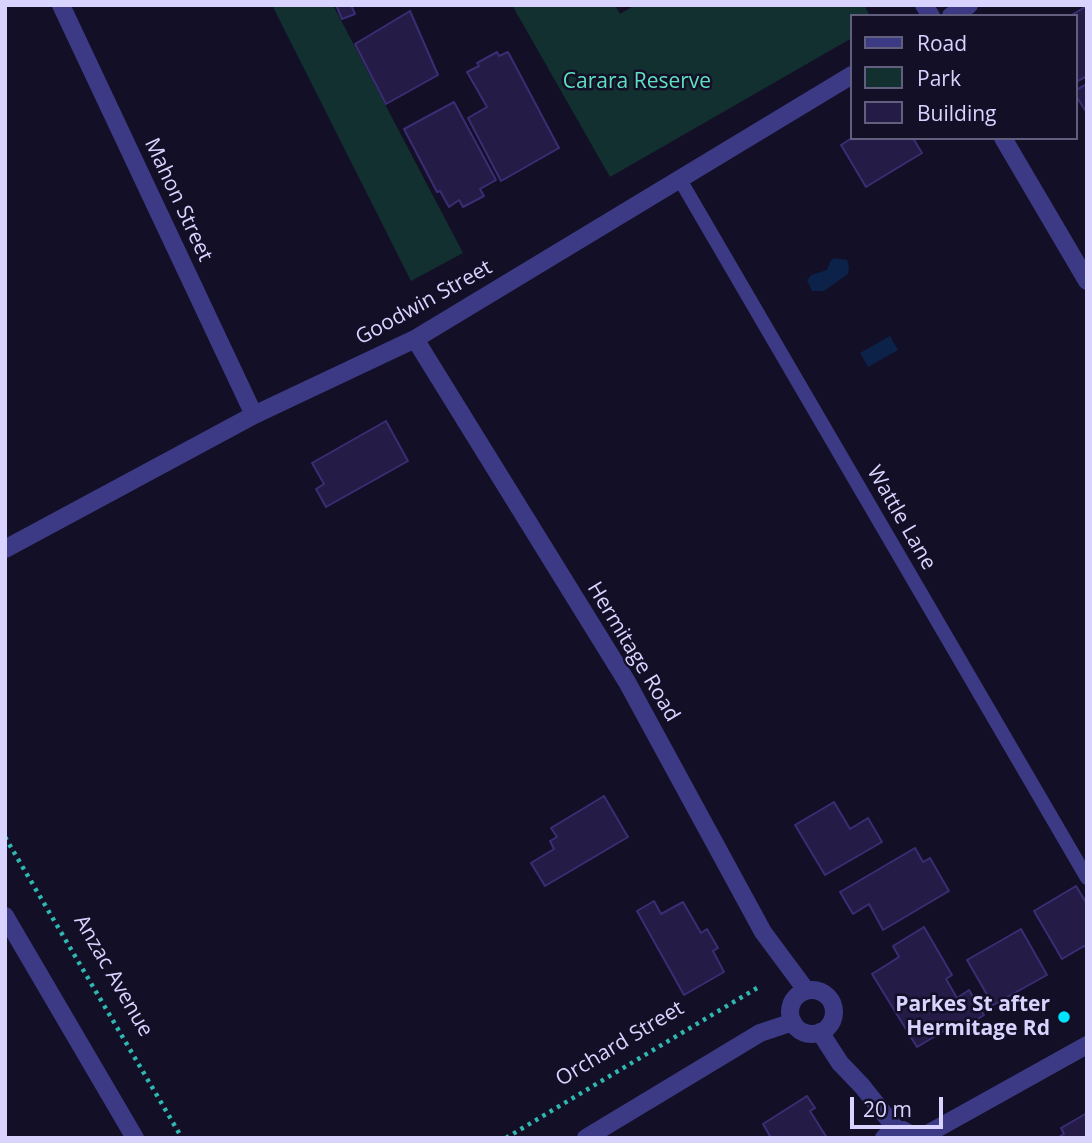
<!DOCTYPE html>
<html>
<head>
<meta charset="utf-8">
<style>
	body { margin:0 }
	#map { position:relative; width:1092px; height:1143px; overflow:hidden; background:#130f26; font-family:"Open Sans",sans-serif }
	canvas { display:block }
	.frame { position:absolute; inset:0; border:7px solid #d9d4ff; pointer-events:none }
	.legend { position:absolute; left:850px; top:14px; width:228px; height:126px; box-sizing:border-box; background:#130f26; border:2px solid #625e7d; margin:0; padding:9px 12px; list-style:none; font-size:21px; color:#d9d4ff }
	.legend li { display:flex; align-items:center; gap:14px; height:35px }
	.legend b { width:35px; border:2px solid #625e7d }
	.scale { position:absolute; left:850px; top:1097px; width:93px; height:32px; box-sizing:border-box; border:4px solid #d9d4ff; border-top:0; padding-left:9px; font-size:21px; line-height:24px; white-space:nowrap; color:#d9d4ff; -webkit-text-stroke:5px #130f26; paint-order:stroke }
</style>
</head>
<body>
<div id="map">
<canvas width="1092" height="1143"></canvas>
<div class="frame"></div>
<ul class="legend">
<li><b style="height:9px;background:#3d3a85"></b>Road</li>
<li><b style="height:19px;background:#12302f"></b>Park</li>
<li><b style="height:19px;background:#241b47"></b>Building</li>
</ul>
<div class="scale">20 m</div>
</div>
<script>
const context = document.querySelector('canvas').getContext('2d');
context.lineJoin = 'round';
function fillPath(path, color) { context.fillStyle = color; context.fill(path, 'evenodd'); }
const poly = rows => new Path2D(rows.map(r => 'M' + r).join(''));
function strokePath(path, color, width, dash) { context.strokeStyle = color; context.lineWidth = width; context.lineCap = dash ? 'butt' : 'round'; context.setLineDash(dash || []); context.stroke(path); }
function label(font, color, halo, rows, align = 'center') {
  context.font = font + ' "Open Sans",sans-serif'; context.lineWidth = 5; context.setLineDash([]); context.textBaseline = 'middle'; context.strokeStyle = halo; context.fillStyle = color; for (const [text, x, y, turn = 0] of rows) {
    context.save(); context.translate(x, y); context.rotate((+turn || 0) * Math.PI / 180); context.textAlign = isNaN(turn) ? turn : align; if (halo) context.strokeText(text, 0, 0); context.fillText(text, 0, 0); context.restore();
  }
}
const green = poly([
	[272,5,333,5,463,253,411,281],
	[512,5,615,5,620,14,635,5,864,5,870,16,852,16,852,38,610,177]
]);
const water = poly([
	[834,258,847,260,849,267,848,274,824,291,812,291,807,280,811,275,827,270,830,262],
	[890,336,898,350,868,367,860,353]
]);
const building = poly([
	[336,5,351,5,355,14,342,19,336,5],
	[1085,7,1087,10,1087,76,1076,82,1076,16,1070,16,1085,7],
	[410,11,438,75,386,104,355,44,410,11],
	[497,52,499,56,508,52,559,148,501,181,468,118,487,107,467,72,479,66,477,63,497,52],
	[1087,84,1087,113,1076,96,1076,90,1087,84],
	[454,102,496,180,480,189,484,196,463,207,459,200,449,207,440,191,437,192,404,129,454,102],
	[852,138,913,138,922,153,866,187,841,145,852,138],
	[386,421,408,461,326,507,316,489,324,484,312,463,386,421],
	[604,796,628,837,545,886,531,863,554,849,550,841,557,837,551,828,604,796],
	[834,802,850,829,868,818,882,842,825,875,795,825,834,802],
	[915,848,923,862,930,858,949,891,883,930,869,904,853,914,840,892,915,848],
	[1076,886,1087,904,1087,948,1084,946,1062,959,1034,911,1076,886],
	[654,901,661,914,683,902,701,933,707,929,718,948,713,951,724,972,684,995,637,911,654,901],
	[924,927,952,975,946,979,957,998,969,990,984,1015,953,1035,949,1028,917,1047,872,974,899,957,893,946,924,927],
	[1021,929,1047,975,993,1005,967,960,1021,929],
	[807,1096,815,1108,810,1111,827,1138,771,1138,763,1124,807,1096],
	[1087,1113,1087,1138,1057,1138,1064,1134,1061,1128,1087,1113]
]);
const path = poly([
	[5,837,182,1138],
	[506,1138,757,988]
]);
const service = poly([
	[679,178,1087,878]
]);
const minor = poly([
	[61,5,254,415],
	[924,5,931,16],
	[951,16,969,5],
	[1003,138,1087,281],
	[415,339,627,682,763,932,806,990],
	[5,549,254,415,415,339,852,75],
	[5,916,135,1138],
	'790 1012a22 22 0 1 1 44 0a22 22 0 1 1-44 0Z',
	[820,1032,840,1063,862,1086,897,1130],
	[586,1138,760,1033,793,1022]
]);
const tertiary = poly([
	[884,1138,890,1133,903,1130,917,1138],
	[920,1138,1087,1045]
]);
const markers = [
	[1064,1017,7,"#00e5ff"]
];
const parkNames = [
	["Carara Reserve",637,82]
];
const streetNames = [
	["Mahon Street",178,200,65],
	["Goodwin Street",424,303,-29],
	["Wattle Lane",901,518,60],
	["Hermitage Road",633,652,59],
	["Anzac Avenue",113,976,60],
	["Orchard Street",620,1044,-31]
];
const poiNames = [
	["Parkes St after",1050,1005],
	["Hermitage Rd",1050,1029]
];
fillPath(green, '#12302f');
fillPath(water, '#0c2248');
fillPath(building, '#241b47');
strokePath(building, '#3b2d73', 2);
strokePath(path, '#2fb8b0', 4.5, [3.5, 5]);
strokePath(service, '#3d3a85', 14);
strokePath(minor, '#3d3a85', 18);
strokePath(tertiary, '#3d3a85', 18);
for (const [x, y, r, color] of markers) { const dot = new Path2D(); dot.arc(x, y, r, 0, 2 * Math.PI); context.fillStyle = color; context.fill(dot); strokePath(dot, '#130f26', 2.5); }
label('21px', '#5fe0c0', '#130f26', parkNames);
label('21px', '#d9d4ff', '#130f26', streetNames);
label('bold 21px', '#d9d4ff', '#130f26', poiNames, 'right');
</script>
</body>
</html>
